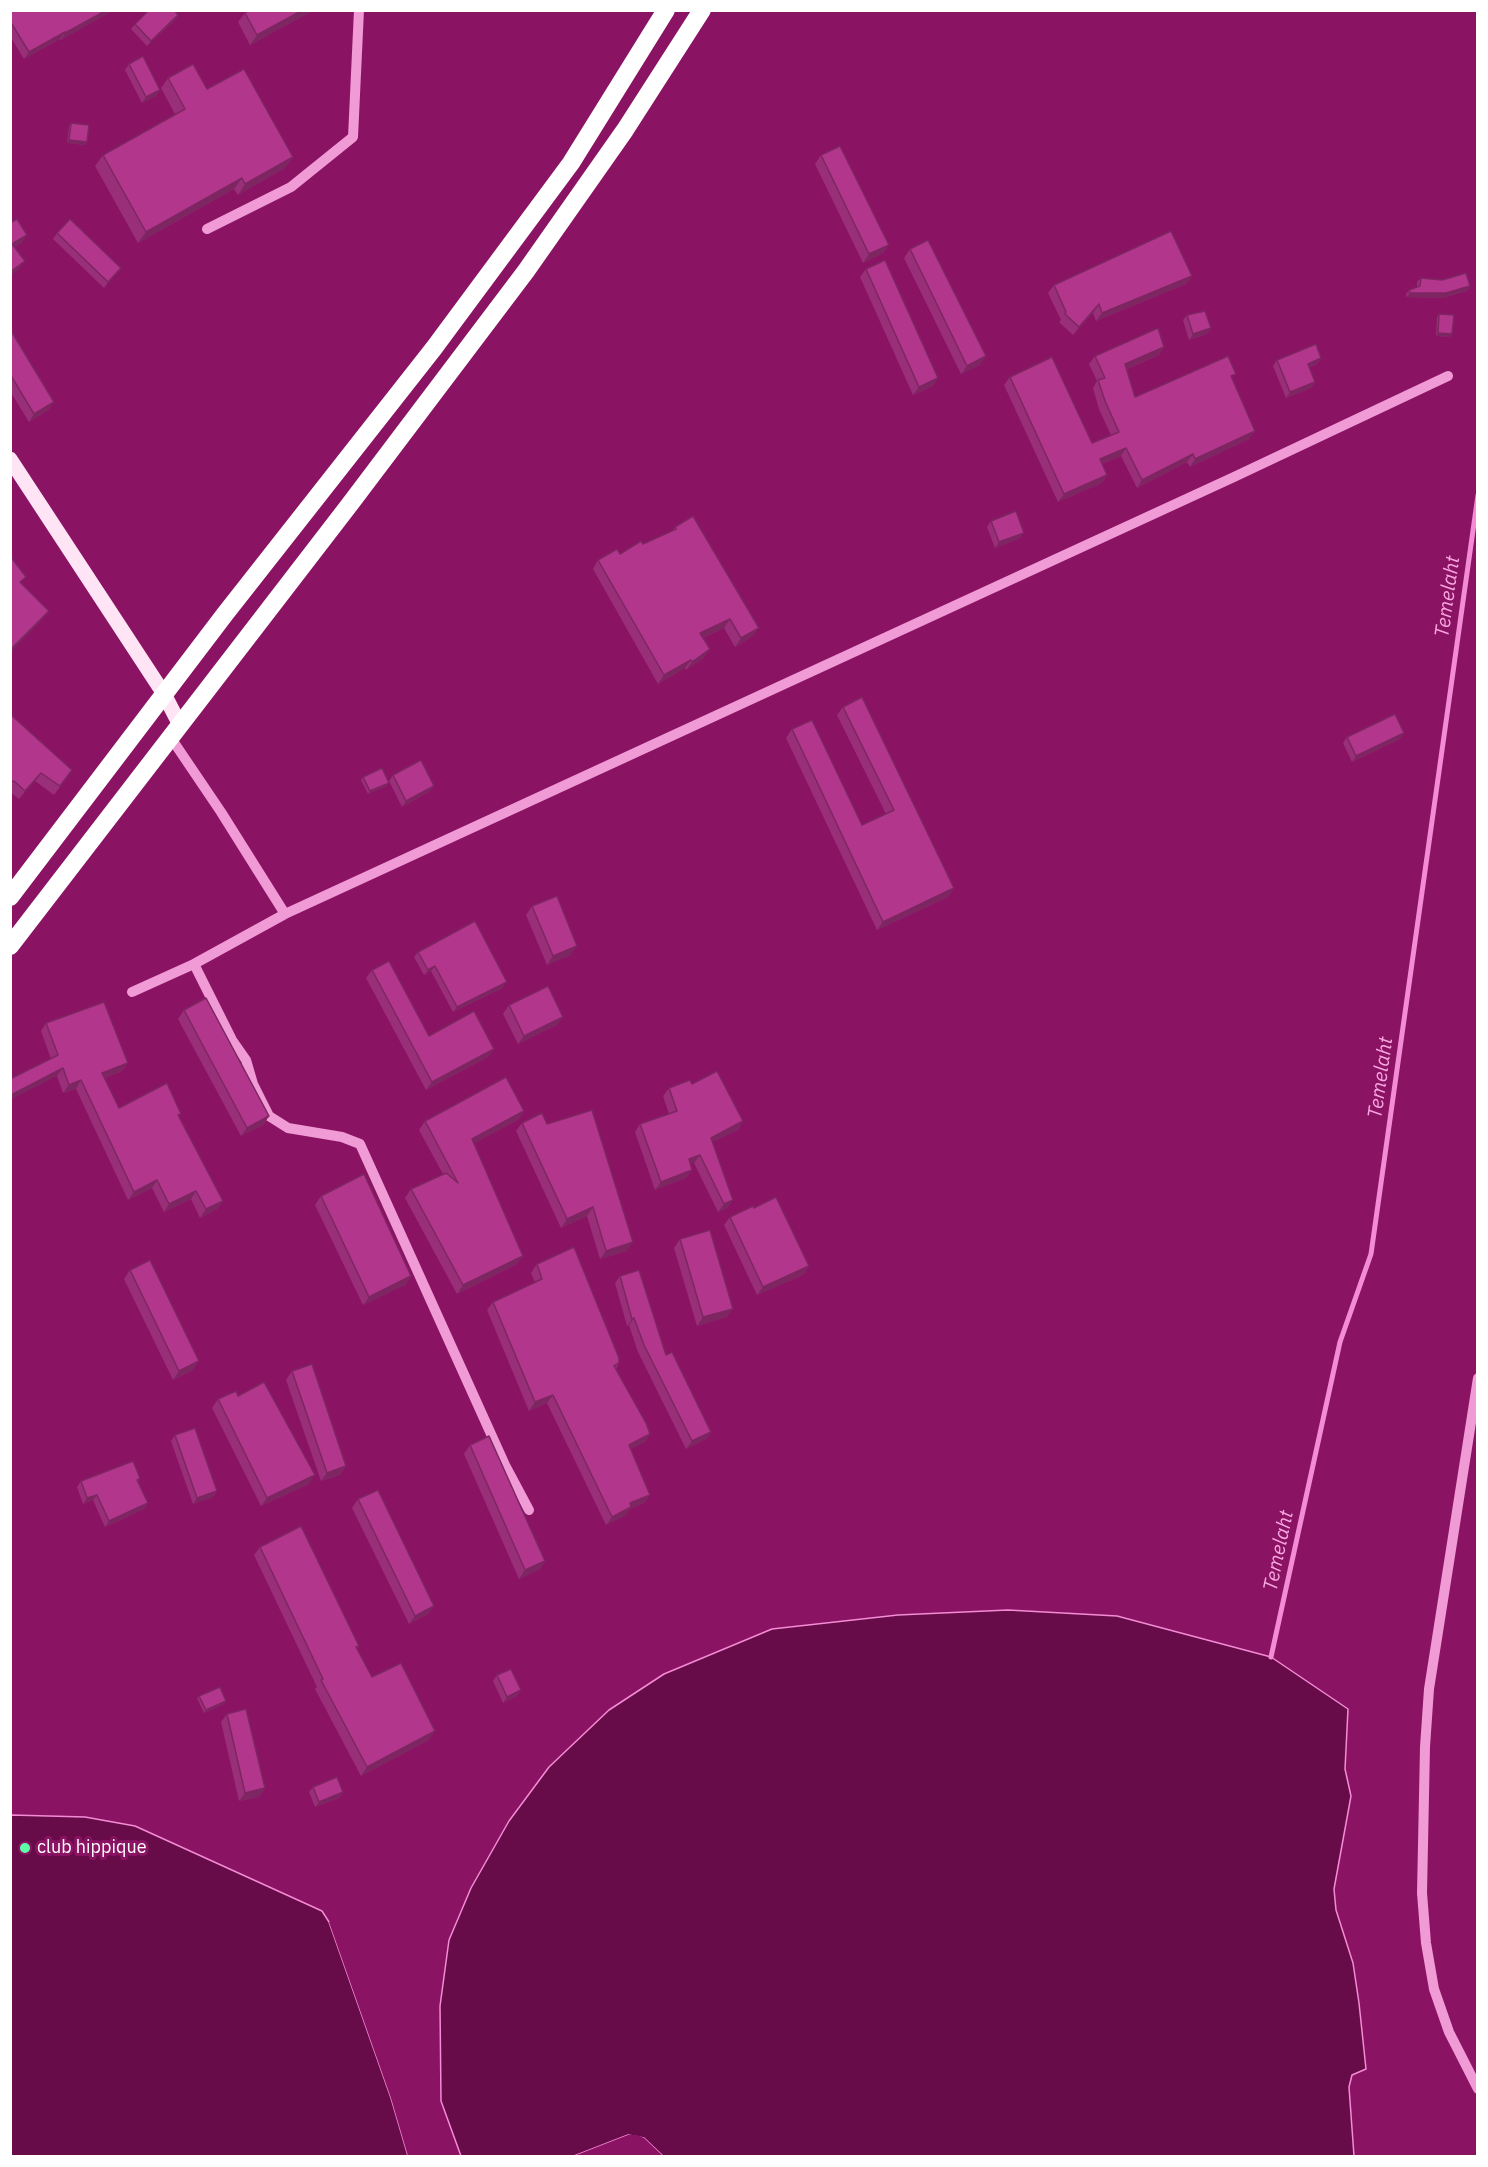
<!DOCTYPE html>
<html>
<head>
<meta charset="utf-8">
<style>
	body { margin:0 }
	#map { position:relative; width:1488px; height:2167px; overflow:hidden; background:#8b1364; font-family:"IBM Plex Sans",sans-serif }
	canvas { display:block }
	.frame { position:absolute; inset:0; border:12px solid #fff; pointer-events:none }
</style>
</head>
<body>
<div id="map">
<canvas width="1488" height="2167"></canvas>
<div class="frame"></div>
</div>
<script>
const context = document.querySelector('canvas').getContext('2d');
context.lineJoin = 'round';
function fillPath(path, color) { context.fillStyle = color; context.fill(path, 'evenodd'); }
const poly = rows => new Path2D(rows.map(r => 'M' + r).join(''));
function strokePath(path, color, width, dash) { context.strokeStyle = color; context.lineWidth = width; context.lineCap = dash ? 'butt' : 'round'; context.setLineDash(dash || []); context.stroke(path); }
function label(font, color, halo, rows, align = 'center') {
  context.font = font + ' "IBM Plex Sans",sans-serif'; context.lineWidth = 6; context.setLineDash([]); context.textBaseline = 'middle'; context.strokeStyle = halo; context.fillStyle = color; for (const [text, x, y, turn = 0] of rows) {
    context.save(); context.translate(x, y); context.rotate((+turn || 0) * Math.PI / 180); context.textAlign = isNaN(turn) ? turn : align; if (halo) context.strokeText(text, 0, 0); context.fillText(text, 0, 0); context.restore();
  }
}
const water = poly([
	[1008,1610,1117,1616,1271,1657,1348,1709,1345,1769,1351,1796,1334,1889,1336,1910,1353,1963,1359,2003,1366,2069,1352,2075,1349,2087,1354,2156,663,2156,644,2138,628,2135,574,2156,461,2156,441,2101,440,2006,449,1940,471,1888,509,1821,549,1767,609,1710,664,1674,772,1629,898,1615,1008,1610],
	[11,1815,85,1817,135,1826,322,1911,329,1922,391,2098,408,2156,11,2156,11,1815]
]);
const pier = poly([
	[332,1921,394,2097,411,2156,408,2156,391,2098,329,1922],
	[628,2135,637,2135,644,2138,663,2156,660,2156,643,2141,636,2138,629,2138,582,2156,574,2156]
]);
const stream = poly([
	[1271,1657,1340,1342,1371,1254,1478,495]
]);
const minor = poly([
	[207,229,291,187,353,137,359,10],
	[171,738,221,812,285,914],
	[194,964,232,1040,246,1060,253,1084,269,1116,288,1128,342,1137,360,1144,505,1465,529,1510],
	[132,992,194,964,285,914,1234,477,1448,376],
	[1478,1378,1429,1689,1425,1747,1422,1893,1426,1943,1434,1989,1449,2032,1478,2089]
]);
const major = poly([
	[10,459,164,694,180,725]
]);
const highway = poly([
	[10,897,225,614,434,348,571,163,666,10],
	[10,946,350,504,526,271,625,130,702,10]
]);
const wall = poly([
	[10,10,114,10,61,40,60,39,24,59,10,36],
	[314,10,250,45,238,22,245,13],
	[178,15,174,21,147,46,131,29,135,24],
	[129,64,160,90,156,96,142,103,125,70],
	[168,78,207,89,293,157,285,168,238,195,234,189,138,243,95,166,103,155,175,114,161,88],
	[71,123,87,142,85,145,67,143,69,126],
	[821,155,889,245,883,253,863,263,815,164],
	[57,233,121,268,104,288,53,239],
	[910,249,980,365,961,374,904,258],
	[866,269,933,386,913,395,860,277],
	[1192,276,1186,284,1096,321,1093,313,1073,335,1059,322,1061,320,1048,293,1054,285],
	[1421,278,1470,286,1467,291,1443,298,1406,297,1406,294,1409,290,1417,287,1417,282],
	[1439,314,1452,334,1450,337,1436,336,1437,317],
	[1187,315,1211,328,1207,334,1189,340,1183,320],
	[10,329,54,402,48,410,29,422,10,391],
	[1164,347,1159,355,1127,369,1135,397,1232,379,1249,439,1190,467,1187,462,1137,488,1121,456,1102,464,1107,475,1102,483,1058,502,1004,385,1010,377,1092,443,1111,435,1099,409,1093,388,1097,381,1089,364,1095,356],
	[1321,358,1317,364,1309,368,1315,382,1311,388,1286,398,1273,366,1277,360],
	[991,521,1020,538,995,548,987,527],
	[675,527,753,636,735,647,724,628,703,638,704,658,686,670,685,668,658,684,593,569,598,560,620,554,672,531],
	[843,707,954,888,948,897,877,930,786,738,792,729,862,825,886,814,837,715],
	[10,714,72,770,54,795,35,781,19,799,10,792],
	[1404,733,1400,739,1352,762,1343,743,1347,737],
	[393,775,434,786,430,791,402,807,389,781],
	[363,777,387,786,368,794,361,780],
	[532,906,571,955,547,965,526,915],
	[418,952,503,988,453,1012,431,971,424,975,414,957],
	[372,970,429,1036,488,1057,426,1090,366,978],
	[509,1005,557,1025,518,1044,503,1014],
	[184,1010,269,1116,263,1125,241,1136,178,1019],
	[46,1023,128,1063,122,1071,105,1078,119,1108,179,1116,223,1201,217,1209,200,1218,191,1199,164,1212,152,1188,128,1200,76,1089,63,1093,41,1031],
	[692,1084,743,1121,738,1130,712,1142,733,1200,727,1208,718,1212,694,1163,690,1164,692,1170,686,1178,655,1190,635,1132,640,1124,669,1114,663,1096,669,1088],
	[524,1111,518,1120,474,1143,517,1264,457,1294,405,1198,411,1189,443,1174,419,1130,425,1121],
	[522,1123,547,1124,627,1251,600,1259,587,1216,561,1228,516,1131],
	[321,1196,411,1276,405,1285,363,1305,315,1205],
	[754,1208,809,1266,803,1275,757,1295,724,1225,730,1217],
	[680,1239,727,1317,697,1326,674,1248],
	[537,1264,619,1363,616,1369,650,1434,645,1442,631,1449,650,1495,644,1503,630,1509,626,1515,606,1525,547,1403,529,1411,487,1310,493,1302,535,1282,531,1273],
	[130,1270,193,1370,173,1380,124,1279],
	[620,1276,711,1432,706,1439,686,1449,638,1352,629,1325,627,1326,615,1283],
	[292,1371,346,1466,340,1475,321,1481,286,1380],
	[238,1396,309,1484,261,1506,212,1408,218,1399],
	[175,1435,217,1491,213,1497,193,1504,171,1441],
	[470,1445,545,1561,539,1570,519,1579,464,1454],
	[140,1478,138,1482,148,1503,144,1509,105,1527,93,1500,83,1504,77,1487,81,1481],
	[358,1499,434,1606,428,1614,409,1624,352,1508],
	[260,1547,359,1646,357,1649,372,1677,429,1740,361,1776,315,1689,317,1687,254,1555],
	[497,1675,521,1690,517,1696,503,1703,493,1681],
	[199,1696,224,1704,204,1713,197,1698],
	[227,1714,265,1788,259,1797,239,1801,221,1722],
	[313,1787,343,1792,339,1798,315,1807,309,1792]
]);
const shadedWall = poly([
	[107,10,114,10,61,40,65,33],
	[303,10,314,10,250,45,257,35],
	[178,15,174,21,147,46,151,41],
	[65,32,60,39,24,59,29,52],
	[160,90,156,96,142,103,146,97],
	[69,140,87,142,85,145,67,143],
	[293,157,285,168,238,195,245,184],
	[242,178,234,189,138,243,146,232],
	[27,235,22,243,10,250,12,244],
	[889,245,883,253,863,263,869,254],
	[25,261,19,269,10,276,10,272],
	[121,268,117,274,104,288,108,282],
	[1192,276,1186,284,1096,321,1102,313],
	[1470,286,1467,291,1443,298,1406,297,1410,293],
	[1099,304,1093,313,1073,335,1079,327],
	[1211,328,1207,334,1189,340,1193,334],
	[1438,333,1452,334,1450,337,1436,336],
	[1164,347,1159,355,1120,372,1125,364],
	[986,356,980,365,961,374,967,366],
	[1321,358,1317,364,1304,370,1308,364],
	[938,378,933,386,913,395,919,387],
	[1315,382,1311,388,1286,398,1290,392],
	[54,402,48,410,29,422,34,414],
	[1255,431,1249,439,1190,467,1195,459],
	[1126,448,1121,456,1094,467,1100,459],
	[1193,454,1187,462,1137,488,1142,480],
	[1107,475,1102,483,1058,502,1064,494],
	[1024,533,1020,538,995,548,999,542],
	[49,611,43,619,10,653,10,650],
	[730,619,724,628,694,642,700,633],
	[759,628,753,636,735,647,741,638],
	[710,649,704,658,686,670,692,662],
	[691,660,685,668,658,684,664,675],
	[1404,733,1400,739,1352,762,1356,756],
	[41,773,35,781,19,799,25,791],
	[389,783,387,786,368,794,370,791],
	[434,786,430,791,402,807,406,801],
	[954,888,948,897,877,930,883,922],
	[577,946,571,955,547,965,553,956],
	[435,966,431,971,424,975,428,970],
	[507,982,503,988,453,1012,457,1007],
	[563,1017,557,1025,518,1044,524,1036],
	[494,1049,488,1057,426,1090,432,1082],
	[128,1063,122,1071,97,1081,102,1073],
	[63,1068,57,1076,10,1100,11,1095],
	[81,1080,76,1089,63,1093,69,1085],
	[524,1111,518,1120,466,1148,472,1139],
	[269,1116,263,1125,241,1136,247,1128],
	[743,1121,738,1130,705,1146,711,1138],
	[700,1155,694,1163,683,1167,689,1159],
	[692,1170,686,1178,655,1190,661,1182],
	[157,1180,152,1188,128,1200,134,1192],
	[196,1191,191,1199,164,1212,169,1204],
	[733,1200,727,1208,718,1212,724,1204],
	[223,1201,217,1209,200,1218,206,1209],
	[593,1207,587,1216,561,1228,567,1219],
	[633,1242,627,1251,600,1259,606,1251],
	[523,1256,517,1264,457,1294,463,1285],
	[809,1266,803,1275,757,1295,763,1287],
	[411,1276,405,1285,363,1305,369,1297],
	[733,1309,727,1317,697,1326,703,1317],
	[634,1318,629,1325,627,1326,632,1319],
	[199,1361,193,1370,173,1380,179,1371],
	[553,1395,547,1403,529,1411,535,1402],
	[711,1432,706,1439,686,1449,692,1441],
	[650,1434,645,1442,623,1453,629,1445],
	[346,1466,340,1475,321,1481,327,1473],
	[315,1475,309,1484,261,1506,267,1498],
	[217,1491,213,1497,193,1504,197,1498],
	[97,1495,93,1500,83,1504,87,1498],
	[650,1495,644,1503,630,1509,626,1515,606,1525,612,1517,630,1503],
	[148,1503,144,1509,105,1527,109,1521],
	[545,1561,539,1570,519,1579,525,1570],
	[434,1606,428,1614,409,1624,415,1616],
	[521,1690,517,1696,503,1703,507,1697],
	[226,1701,224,1704,204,1713,206,1710],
	[435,1731,429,1740,361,1776,367,1767],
	[265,1788,259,1797,239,1801,245,1793],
	[343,1792,339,1798,315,1807,319,1802]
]);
const building = poly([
	[10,10,107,10,65,33,65,32,29,52,10,21,10,10],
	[149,10,174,10,178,15,151,41,135,24,149,10],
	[249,10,303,10,257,35,245,13,249,10],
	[143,56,160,90,146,97,129,64,143,56],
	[193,64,207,89,244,69,293,157,245,184,242,178,146,232,103,155,185,109,168,78,193,64],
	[71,123,89,125,87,142,69,140,71,123],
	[840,146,889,245,869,254,821,155,840,146],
	[17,219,27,235,12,244,25,261,10,272,10,223,17,219],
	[70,219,121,268,108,282,57,233,70,219],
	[1171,231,1192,276,1102,313,1099,304,1079,327,1065,314,1066,312,1054,285,1171,231],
	[928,240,986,356,967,366,910,249,928,240],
	[885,260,938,378,919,387,866,269,885,260],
	[1466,273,1470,286,1446,293,1410,293,1409,290,1420,286,1421,278,1442,280,1466,273],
	[1205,311,1211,328,1193,334,1187,315,1205,311],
	[1439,314,1454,315,1452,334,1438,333,1439,314],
	[1158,328,1164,347,1125,364,1135,397,1228,356,1236,374,1231,376,1255,431,1195,459,1193,454,1142,480,1126,448,1100,459,1107,475,1064,494,1010,377,1052,357,1092,443,1119,432,1105,401,1098,380,1105,378,1095,356,1158,328],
	[10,329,54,402,34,414,10,374,10,329],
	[1316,344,1321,358,1308,364,1315,382,1290,392,1277,360,1316,344],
	[1016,511,1024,533,999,542,991,521,1016,511],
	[693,516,759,628,741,638,730,619,700,633,710,649,692,662,691,660,664,675,598,560,617,549,620,554,641,541,643,544,676,529,675,527,693,516],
	[10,556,26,577,20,582,49,611,10,650,10,556],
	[862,697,954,888,883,922,792,729,812,720,862,825,894,810,843,707,862,697],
	[10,714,72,770,60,786,41,773,25,791,14,781,10,783,10,714],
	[1395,714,1404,733,1356,756,1347,737,1395,714],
	[421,760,434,786,406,801,393,775,421,760],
	[382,768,389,783,370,791,363,777,382,768],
	[557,896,577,946,553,956,532,906,557,896],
	[475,921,507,982,457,1007,435,966,428,970,418,952,475,921],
	[389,961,429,1036,474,1011,494,1049,432,1082,372,970,389,961],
	[548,986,563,1017,524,1036,509,1005,548,986],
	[206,998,269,1116,247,1128,184,1010,206,998],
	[104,1002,128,1063,102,1073,119,1108,167,1083,181,1114,178,1115,223,1201,206,1209,196,1191,169,1204,157,1180,134,1192,81,1080,69,1085,63,1068,11,1095,10,1079,58,1055,46,1023,104,1002],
	[717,1071,743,1121,711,1138,733,1200,724,1204,700,1155,689,1159,692,1170,661,1182,640,1124,677,1111,669,1088,690,1080,692,1084,717,1071],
	[506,1077,524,1111,472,1139,523,1256,463,1285,411,1189,446,1173,458,1183,425,1121,506,1077],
	[592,1110,633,1242,606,1251,593,1207,567,1219,522,1123,542,1113,547,1124,592,1110],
	[364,1174,411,1276,369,1297,321,1196,364,1174],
	[776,1197,809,1266,763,1287,730,1217,753,1206,754,1208,776,1197],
	[710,1230,733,1309,703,1317,680,1239,710,1230],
	[574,1247,619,1358,619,1363,614,1366,646,1423,650,1434,629,1445,650,1495,630,1503,631,1507,612,1517,553,1395,535,1402,493,1302,542,1279,537,1264,574,1247],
	[150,1260,199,1361,179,1371,130,1270,150,1260],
	[639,1270,666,1355,672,1352,711,1432,692,1441,644,1345,634,1318,632,1319,620,1276,639,1270],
	[312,1364,346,1466,327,1473,292,1371,312,1364],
	[264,1382,315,1475,267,1498,218,1399,236,1391,238,1396,264,1382],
	[195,1428,217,1491,197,1498,175,1435,195,1428],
	[489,1436,545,1561,525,1570,470,1445,489,1436],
	[133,1461,140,1478,137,1480,148,1503,109,1521,97,1495,87,1498,81,1481,133,1461],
	[378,1490,434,1606,415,1616,358,1499,378,1490],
	[301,1526,359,1646,356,1647,372,1677,401,1663,435,1731,367,1767,321,1680,323,1679,260,1547,301,1526],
	[511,1669,521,1690,507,1697,497,1675,511,1669],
	[220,1687,226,1701,206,1710,199,1696,220,1687],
	[246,1709,265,1788,245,1793,227,1714,246,1709],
	[337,1777,343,1792,319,1802,313,1787,337,1777]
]);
const markers = [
	[25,1848,6,"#5affa8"]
];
const poiNames = [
	["club hippique",37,1848]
];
const waterNames = [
	["Temelaht",1448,597,-82],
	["Temelaht",1381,1078,-82],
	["Temelaht",1279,1551,-78]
];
fillPath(water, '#670c49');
strokePath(water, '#f48cd5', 1.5);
fillPath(pier, '#8b1364');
strokePath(stream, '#f48cd5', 5);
strokePath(minor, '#f09ad6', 10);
strokePath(major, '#ffe4f5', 15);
strokePath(highway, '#fff', 18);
fillPath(wall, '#992f78');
fillPath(shadedWall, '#7d2662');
fillPath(building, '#b2378c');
strokePath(building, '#7d2662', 1.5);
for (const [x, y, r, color] of markers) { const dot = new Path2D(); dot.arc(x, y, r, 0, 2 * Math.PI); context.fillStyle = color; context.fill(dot); strokePath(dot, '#8b1364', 2); }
label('18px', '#fff', '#8b1364', poiNames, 'left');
label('italic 20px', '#f8a6df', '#8b1364', waterNames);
</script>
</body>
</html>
